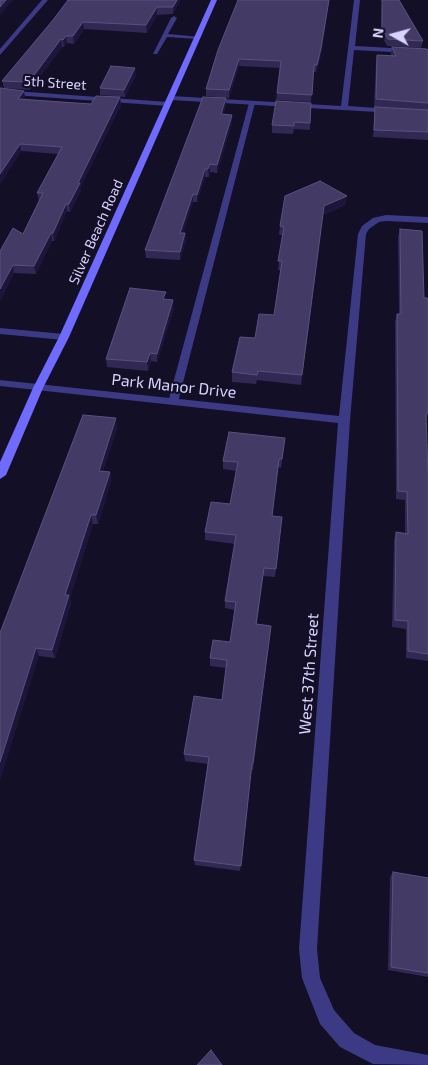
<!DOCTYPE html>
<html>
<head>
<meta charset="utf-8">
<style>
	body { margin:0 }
	#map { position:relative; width:428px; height:1065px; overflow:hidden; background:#130f26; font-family:"Exo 2",sans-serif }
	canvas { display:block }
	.north { position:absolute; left:368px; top:10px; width:50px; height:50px; -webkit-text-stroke:4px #130f26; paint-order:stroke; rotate:277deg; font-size:14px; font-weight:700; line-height:20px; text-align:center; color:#d9d4ff }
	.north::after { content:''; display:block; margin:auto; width:18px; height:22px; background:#d9d4ff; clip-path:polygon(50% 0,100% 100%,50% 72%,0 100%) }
</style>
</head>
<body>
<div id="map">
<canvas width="428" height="1065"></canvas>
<div class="north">N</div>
</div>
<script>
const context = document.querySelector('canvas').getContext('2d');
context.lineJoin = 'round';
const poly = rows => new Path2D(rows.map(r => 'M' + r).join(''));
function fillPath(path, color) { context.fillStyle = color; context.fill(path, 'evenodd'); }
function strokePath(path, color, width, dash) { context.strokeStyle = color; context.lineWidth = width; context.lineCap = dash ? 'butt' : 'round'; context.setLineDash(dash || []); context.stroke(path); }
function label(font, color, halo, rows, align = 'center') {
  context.font = font + ' "Exo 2",sans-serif'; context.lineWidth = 4.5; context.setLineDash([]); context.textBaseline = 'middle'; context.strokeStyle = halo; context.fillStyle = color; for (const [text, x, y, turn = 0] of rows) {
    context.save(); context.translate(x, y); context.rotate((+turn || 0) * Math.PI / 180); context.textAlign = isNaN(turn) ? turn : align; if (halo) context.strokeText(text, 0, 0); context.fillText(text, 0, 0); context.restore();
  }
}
const lane = poly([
	[174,16,177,18,168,34,201,37,198,39,167,37,157,54,153,54,171,18,174,16],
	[252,101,255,103,178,402,173,405,168,402,249,103,252,101],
	[0,328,64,334,68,337,64,340,0,334,0,328]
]);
const street = poly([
	[42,0,48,0,0,55,0,49,42,0],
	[354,0,360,0,355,46,428,50,428,54,354,50,348,106,391,109,395,111,394,113,171,100,168,98,171,96,341,106,354,0],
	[0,90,168,102,171,104,168,106,0,94,0,90],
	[386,215,428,217,428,223,386,221,379,222,369,229,366,234,350,420,317,949,320,978,334,1010,354,1033,375,1045,428,1055,428,1065,373,1064,340,1047,320,1024,302,978,299,949,338,423,0,386,0,380,339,416,358,234,362,226,373,218,386,215]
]);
const secondary = poly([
	[211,0,217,0,69,337,43,388,6,475,0,479,0,462,33,388,59,337,211,0]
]);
const wall = poly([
	[180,0,173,14,157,15,147,33,84,29,74,44,67,43,64,47,62,47,30,90,4,88,2,81,53,20],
	[382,0,399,0,423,41,421,48,387,46,381,35],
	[328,7,321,55,316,72,313,72,311,102,276,100,280,68,239,66,229,98,206,96,206,89,218,50],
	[392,47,428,50,428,110,374,107,376,62,377,55,391,56,391,54],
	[136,75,125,97,100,95,100,88],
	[0,88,25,98,24,99,91,104,120,97,121,105,80,188,81,190,70,212,67,211,54,241,52,241,36,274,14,273,0,301,23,234,39,201,37,193,58,154,21,151,0,184],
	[226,98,226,105,223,115,232,115,232,123,217,173,210,172,209,177,205,177,197,202,193,202,183,233,185,233,186,241,180,260,146,258,145,250],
	[311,103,310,130,294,129,293,134,272,133,272,125],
	[375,107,428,110,428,140,373,137],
	[346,205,323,215,301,385,257,380,256,384,232,382,232,372,255,338,274,315,281,270,278,270,282,235,279,235,280,226],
	[400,229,424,298,428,414,426,421,428,476,428,661,406,658,406,629,392,627,394,540,396,532,405,533,405,500,396,499,395,322,397,314,399,314,398,237],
	[166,299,174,308,157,362,151,361,148,371,107,367,106,359],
	[117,428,103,471,110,472,111,481,98,524,93,524,70,598,71,604,55,658,39,656,0,633],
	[284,447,281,468,278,467,272,516,282,517,275,577,263,576,257,624,271,626,253,770,251,770,240,871,195,865,194,860,208,764,185,761,184,754,222,700,226,668,210,666,210,658,230,642,235,610,225,608,225,601,235,544,205,540,205,532,230,504,236,471,223,469,223,461],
	[393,872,428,878,428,977,388,970,390,877]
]);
const shadedWall = poly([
	[6,0,13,0,0,15,0,7],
	[177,0,180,0,173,14,173,7],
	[329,0,321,55,316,72,317,65],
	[157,7,157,15,147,33,146,25],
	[83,22,84,29,74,44,73,36],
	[66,36,67,43,64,47,63,40],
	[61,39,62,47,30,90,29,82],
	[239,59,239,66,229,98,229,90],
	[135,68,136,75,125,97,124,90],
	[24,91,25,98,19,106,18,99],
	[120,97,121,105,80,188,81,190,70,212,69,204,78,183],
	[226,98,226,105,221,122,221,114],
	[232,115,232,123,217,173,217,165],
	[20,144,21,151,0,184,0,174],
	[210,164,210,172,209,177,208,169],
	[205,169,205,177,197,202,197,195],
	[193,194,193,202,181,241,180,233],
	[347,196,346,205,323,215,301,385,324,206],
	[66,204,67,211,54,241,53,233],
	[51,233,52,241,36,274,34,266],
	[185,233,186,241,180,260,180,252],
	[13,265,14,273,0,301,0,289],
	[173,300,174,308,157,362,157,354],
	[150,353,151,361,148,371,147,362],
	[116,418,117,428,100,480,99,471],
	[110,472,111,481,98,524,96,515],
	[91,515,93,524,70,598,71,604,55,658,52,650,65,595],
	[36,648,39,656,0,781,0,762]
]);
const building = poly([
	[0,0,6,0,0,7,0,0],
	[68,0,177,0,173,7,157,7,146,25,83,22,73,36,66,36,63,40,61,39,29,82,2,81,53,20,68,0],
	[238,0,329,0,321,48,317,65,314,65,312,95,277,93,281,61,239,59,229,90,206,89,218,50,238,0],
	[382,0,399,0,423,41,388,39,382,28,382,0],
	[392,47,427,49,428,50,428,103,376,99,377,55,396,56,392,47],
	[111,66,135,68,124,90,100,88,111,66],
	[0,88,24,91,18,99,91,104,96,96,120,97,78,183,80,183,69,204,66,204,53,233,51,233,34,266,13,265,0,289,0,251,13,228,23,234,43,193,37,193,62,147,20,144,0,174,0,88],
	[203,97,226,98,221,114,232,115,217,165,210,164,208,169,205,169,197,195,193,194,180,233,185,233,180,252,145,250,203,97],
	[276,101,311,103,310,123,294,122,294,126,272,125,276,101],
	[375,107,428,110,428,132,374,130,375,107],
	[320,181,347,196,324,206,302,375,258,371,257,375,232,372,240,337,255,338,259,314,274,315,282,261,278,261,284,227,280,226,285,196,320,181],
	[400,229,422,231,424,298,428,298,428,413,426,413,428,476,428,654,408,651,408,621,395,620,396,532,408,534,407,492,398,491,397,314,401,314,400,229],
	[130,288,166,292,163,299,173,300,157,354,150,353,147,362,106,359,130,288],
	[83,415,116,418,99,471,110,472,96,515,91,515,65,595,69,595,52,650,36,648,0,762,0,633,83,415],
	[229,432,285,438,282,459,279,459,272,516,282,517,276,569,264,568,256,624,271,626,253,763,252,763,241,866,194,860,209,757,184,754,194,696,222,700,227,660,210,658,213,640,230,642,236,602,225,601,236,535,205,532,211,502,230,504,238,462,223,461,229,432],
	[393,872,428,878,428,973,391,967,393,872],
	[211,1050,222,1065,197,1065,211,1050]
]);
const farStreetnames = [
	["5th Street",55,83,4],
	["Silver Beach Road",96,232,-66]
];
const streetNames = [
	["Park Manor Drive",174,386,6],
	["West 37th Street",309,674,-86]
];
fillPath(lane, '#3d3a85');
fillPath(street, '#3d3a85');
fillPath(secondary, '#6f6bff');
fillPath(wall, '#312854');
fillPath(shadedWall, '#1d163a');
fillPath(building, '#433a66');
strokePath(building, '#5a527e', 1);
label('14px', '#d9d4ff', '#130f26', farStreetnames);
label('16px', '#d9d4ff', '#130f26', streetNames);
</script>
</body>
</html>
